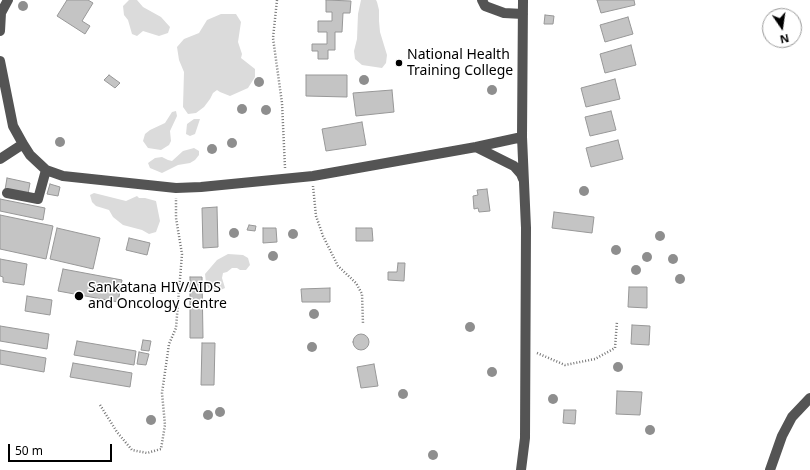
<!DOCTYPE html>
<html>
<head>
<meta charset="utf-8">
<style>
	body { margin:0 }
	#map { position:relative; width:810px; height:470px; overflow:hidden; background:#fff; font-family:"Noto Sans",sans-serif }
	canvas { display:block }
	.north { position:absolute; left:762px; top:8px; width:40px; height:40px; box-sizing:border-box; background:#fff; border:1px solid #999; border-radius:50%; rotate:167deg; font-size:11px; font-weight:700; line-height:16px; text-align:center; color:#000 }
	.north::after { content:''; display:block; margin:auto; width:14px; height:18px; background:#000; clip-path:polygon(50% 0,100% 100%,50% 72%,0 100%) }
	.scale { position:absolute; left:8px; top:444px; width:104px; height:18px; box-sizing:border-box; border:2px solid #000; border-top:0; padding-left:5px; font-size:12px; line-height:14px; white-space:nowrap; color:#000; -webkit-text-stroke:3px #fff; paint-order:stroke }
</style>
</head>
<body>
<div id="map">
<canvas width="810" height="470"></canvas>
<div class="north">N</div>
<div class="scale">50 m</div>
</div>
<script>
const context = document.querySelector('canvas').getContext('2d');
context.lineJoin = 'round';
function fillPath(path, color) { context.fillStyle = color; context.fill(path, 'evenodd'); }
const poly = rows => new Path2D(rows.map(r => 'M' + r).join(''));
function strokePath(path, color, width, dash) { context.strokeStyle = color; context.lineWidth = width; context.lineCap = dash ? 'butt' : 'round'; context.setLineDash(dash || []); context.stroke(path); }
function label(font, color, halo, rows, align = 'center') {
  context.font = font + ' "Noto Sans",sans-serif'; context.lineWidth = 3; context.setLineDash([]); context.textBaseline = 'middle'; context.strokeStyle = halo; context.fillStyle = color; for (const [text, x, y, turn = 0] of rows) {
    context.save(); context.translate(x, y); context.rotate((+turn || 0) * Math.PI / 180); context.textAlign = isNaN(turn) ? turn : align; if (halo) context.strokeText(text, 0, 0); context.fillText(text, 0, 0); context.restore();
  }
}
const green = poly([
	[129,0,137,0,143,7,161,17,170,27,168,33,159,36,143,31,137,36,132,34,128,20,124,15,123,6],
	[361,0,376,0,377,2,379,10,379,21,380,32,387,55,386,63,382,68,362,65,355,59,354,51,357,39,358,14],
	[221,14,236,14,241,22,238,42,242,54,241,58,255,69,255,77,248,88,230,96,220,92,217,90,213,93,210,99,204,107,196,113,188,114,183,107,184,72,179,60,177,47,184,39,199,33,207,20],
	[176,111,177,116,170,131,171,141,169,145,161,150,148,148,143,141,145,134,150,130,165,123,172,112],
	[194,119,200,119,195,134,190,136,186,134,187,124],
	[194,148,199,151,199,155,195,160,190,163,178,165,162,173,150,168,148,163,155,158,162,157,168,160,172,161,183,151],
	[94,193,126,201,137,196,139,198,145,198,156,201,160,221,156,232,149,234,142,230,123,225,113,217,109,210,96,206,92,202,90,195],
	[228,254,243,255,248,258,250,265,246,270,240,270,237,268,232,268,227,272,223,273,222,278,225,288,216,292,209,289,206,283,205,274,217,260]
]);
const building = poly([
	[67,0,88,0,93,3,82,21,90,26,85,34,57,16,67,0],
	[326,0,351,1,350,13,343,13,342,32,335,32,335,50,328,50,328,59,318,59,318,51,312,51,312,44,327,44,327,32,318,32,318,21,332,21,332,12,326,12,326,0],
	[597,0,634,0,635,5,601,13,597,0],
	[545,15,554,16,553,24,544,24,545,15],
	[628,17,633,34,605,42,600,25,628,17],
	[631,45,636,65,605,73,600,54,631,45],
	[109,75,120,83,115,88,104,80,109,75],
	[306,75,347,75,347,97,306,96,306,75],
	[615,79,620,99,586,107,581,88,615,79],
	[392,90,394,112,356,116,353,93,392,90],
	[611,111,616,130,590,136,585,117,611,111],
	[362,122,366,145,326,151,322,129,362,122],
	[618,140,623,159,591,167,586,148,618,140],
	[7,178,30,183,28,194,5,190,7,178],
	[50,184,60,187,58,196,47,194,50,184],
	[487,189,490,211,479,212,478,208,474,209,473,196,478,195,477,190,487,189],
	[0,199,45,208,43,220,0,211,0,199],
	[217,207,218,247,203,248,202,208,217,207],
	[554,212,594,217,592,233,552,228,554,212],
	[0,215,53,226,46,259,0,249,0,215],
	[249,225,256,226,255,231,247,230,249,225],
	[57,228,100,238,93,269,50,259,57,228],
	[263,228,276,228,277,242,263,243,263,228],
	[356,228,372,228,373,241,356,241,356,228],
	[129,238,150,243,147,255,126,250,129,238],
	[0,259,27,264,24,285,3,282,3,277,0,276,0,259],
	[398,263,405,263,404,281,388,280,388,272,397,272,398,263],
	[63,269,122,280,118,302,58,291,63,269],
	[190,277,202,277,203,338,190,338,190,277],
	[629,287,647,287,647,308,628,307,629,287],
	[330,288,330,302,302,302,301,289,330,288],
	[27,296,52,300,50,315,25,311,27,296],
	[632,325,650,326,649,345,631,344,632,325],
	[0,326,49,334,47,349,0,341,0,326],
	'353 342a8 8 0 1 1 16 0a8 8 0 1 1-16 0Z',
	[143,340,151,341,149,351,141,350,143,340],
	[77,341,136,351,134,365,74,355,77,341],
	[202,343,215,343,214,385,201,385,202,343],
	[0,350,46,358,44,372,0,364,0,350],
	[139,352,149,354,146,365,137,364,139,352],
	[73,363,132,373,130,387,70,377,73,363],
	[374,364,378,386,361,388,357,367,374,364],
	[617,391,642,392,640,415,616,414,617,391],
	[564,410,576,410,575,424,563,423,564,410]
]);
const path = poly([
	[277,0,273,38,282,103,285,168],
	[313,186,316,216,323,236,338,266,356,283,362,294,363,324],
	[537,353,565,365,595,359,615,348,617,321],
	[100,405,117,432,132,450,147,453,161,449,165,425,162,393,169,344,176,328,182,254,176,218,176,198]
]);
const minor = poly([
	[482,0,485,6,504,13,523,14],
	[0,31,1,13,8,0],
	[0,61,13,126,23,144,30,155,46,170,63,176,176,188,201,187,313,176,476,147,522,137],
	[476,147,514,166,521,174,523,179],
	[0,159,23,144],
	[7,193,38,199,46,170],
	[521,470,525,438,526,228,522,137,523,0],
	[770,470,782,436,792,417,810,398]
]);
const trees = [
	[23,6],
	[364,80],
	[259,82],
	[492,90],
	[242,109],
	[266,110],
	[60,142],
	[232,143],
	[212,149],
	[584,191],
	[234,233],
	[293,234],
	[660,236],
	[616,250],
	[273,256],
	[647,257],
	[673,259],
	[636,270],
	[680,279],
	[152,289],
	[314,314],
	[470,327],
	[312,347],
	[618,367],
	[492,372],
	[403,394],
	[553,399],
	[220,412],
	[208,415],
	[151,420],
	[650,430],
	[433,455]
];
const markers = [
	[399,63,4,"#000"],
	[79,296,5,"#000"]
];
const poiNames = [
	["National Health",407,55],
	["Training College",407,71],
	["Sankatana HIV/AIDS",88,288],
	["and Oncology Centre",88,304]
];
fillPath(green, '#dbdbdb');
fillPath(building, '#c4c4c4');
strokePath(building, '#989898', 1);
strokePath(path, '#767676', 2.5, [1, 2]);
strokePath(minor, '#545454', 10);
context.fillStyle = '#8e8e8e';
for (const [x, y] of trees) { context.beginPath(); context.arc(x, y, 5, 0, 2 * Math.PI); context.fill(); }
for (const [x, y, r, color] of markers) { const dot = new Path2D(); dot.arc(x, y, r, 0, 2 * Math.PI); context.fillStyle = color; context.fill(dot); strokePath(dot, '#fff', 1.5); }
label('14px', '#000', '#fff', poiNames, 'left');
</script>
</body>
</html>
